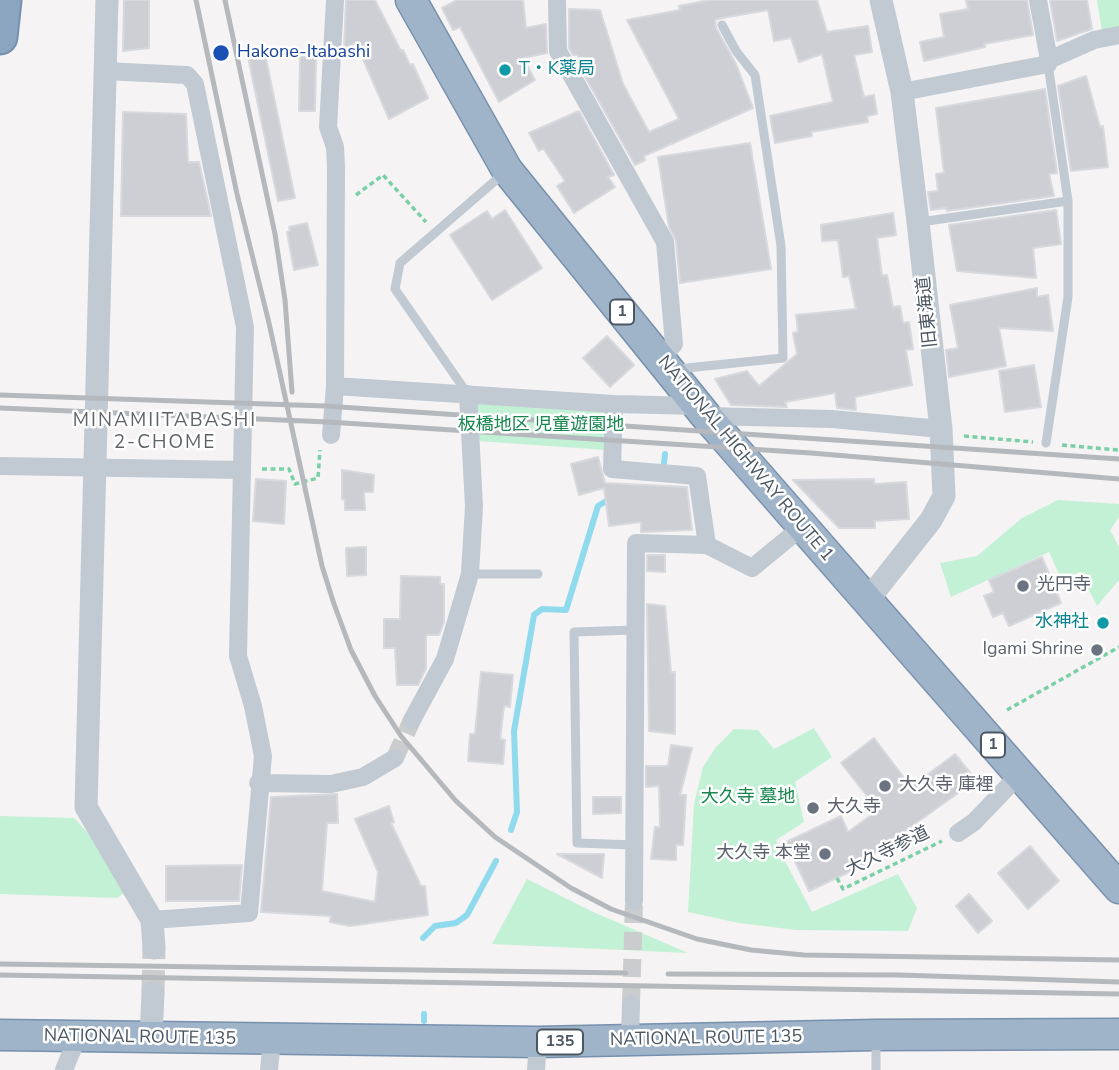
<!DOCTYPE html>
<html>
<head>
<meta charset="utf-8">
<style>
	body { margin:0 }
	canvas { display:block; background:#f5f3f3 }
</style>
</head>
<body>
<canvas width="1119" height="1070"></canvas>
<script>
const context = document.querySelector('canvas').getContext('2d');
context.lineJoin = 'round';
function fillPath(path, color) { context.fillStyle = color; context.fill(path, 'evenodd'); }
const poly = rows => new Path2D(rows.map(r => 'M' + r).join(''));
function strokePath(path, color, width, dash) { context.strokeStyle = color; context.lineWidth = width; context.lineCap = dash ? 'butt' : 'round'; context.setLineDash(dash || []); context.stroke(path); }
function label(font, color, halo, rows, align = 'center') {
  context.font = font + ' "Nunito Sans","Noto Sans JP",sans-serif'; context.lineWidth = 5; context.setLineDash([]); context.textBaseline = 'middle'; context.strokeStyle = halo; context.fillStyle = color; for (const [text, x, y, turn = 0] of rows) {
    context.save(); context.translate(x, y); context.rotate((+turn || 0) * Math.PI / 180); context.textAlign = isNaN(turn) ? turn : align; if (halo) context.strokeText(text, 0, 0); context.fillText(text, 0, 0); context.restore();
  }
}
const green = poly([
	[1097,0,1119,0,1119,29,1102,32],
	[474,401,607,410,607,450,477,441],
	[1058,500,1119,504,1119,517,1110,530,1119,547,1119,580,1097,606,1080,572,1061,579,1049,552,951,597,940,563,977,556,1022,518],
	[814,728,832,757,795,782,804,822,776,840,786,863,812,912,898,874,917,908,908,931,796,930,739,923,688,912,694,804,703,767,716,747,734,729,758,730,774,749],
	[0,816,74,818,88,833,124,893,117,898,0,894],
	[527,879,591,911,688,953,492,944]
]);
const stream = poly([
	[664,463,665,454],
	[511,830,517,812,514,731,534,615,542,609,566,610,598,506,611,498],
	[423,938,435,926,456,923,467,915,496,861],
	[424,1021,424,1014]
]);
const building = poly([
	[124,0,149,0,149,48,123,51,124,0],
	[346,0,375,0,401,51,403,50,410,65,413,64,428,98,389,119,356,43,344,49,346,0],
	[457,0,523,0,526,28,546,24,547,53,523,58,535,80,499,102,460,27,453,30,442,8,457,0],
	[709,0,817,0,827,32,868,26,872,52,854,55,864,97,874,95,877,114,867,116,868,122,811,132,812,136,775,143,770,116,833,102,822,54,799,62,791,38,774,41,768,10,722,18,715,20,716,28,736,64,753,108,644,156,645,160,635,165,584,75,578,55,573,55,569,48,569,9,600,10,623,84,649,132,679,119,627,20,680,10,679,6,709,0],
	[966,0,1027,0,1033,35,984,44,985,47,924,61,920,42,944,37,940,14,968,9,966,0],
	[1050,0,1087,0,1092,29,1057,41,1050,0],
	[265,54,295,198,278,201,248,57,265,54],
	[300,56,316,57,315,111,299,111,300,56],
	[1086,76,1100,127,1103,126,1108,167,1071,171,1058,86,1086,76],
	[1045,89,1057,173,1049,174,1054,196,947,211,946,208,931,210,928,192,938,191,936,174,944,173,936,108,1045,89],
	[579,111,614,175,608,177,615,187,574,213,557,186,565,181,543,148,539,151,529,133,579,111],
	[123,112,186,114,188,162,199,162,211,216,121,216,123,112],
	[750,143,771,269,680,283,676,241,669,227,658,157,750,143],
	[505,210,542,268,492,300,450,235,487,211,492,219,505,210],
	[1056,210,1061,244,1033,248,1036,278,957,271,949,225,1056,210],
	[893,213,896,235,877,238,882,276,887,275,893,307,900,306,903,323,909,322,913,349,906,350,912,385,855,397,856,410,837,408,835,393,785,402,787,407,731,405,715,379,747,371,759,386,797,354,793,333,798,332,796,315,856,309,849,276,843,277,838,240,822,241,821,225,893,213],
	[307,223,318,265,294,270,287,232,290,231,289,227,307,223],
	[1037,288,1037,297,1048,295,1053,331,999,328,1006,366,949,377,946,350,958,348,950,305,1037,288],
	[607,336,634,365,610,387,583,358,607,336],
	[1034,365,1041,407,1005,412,999,371,1034,365],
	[598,457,605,483,687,487,692,530,641,532,641,522,609,526,604,488,579,495,571,464,598,457],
	[342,470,374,475,373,492,364,492,365,510,345,510,345,500,342,499,342,470],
	[256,479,286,481,284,524,253,521,256,479],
	[874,479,874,484,906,482,909,519,875,521,875,528,839,528,793,480,874,479],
	[366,547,366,575,347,576,346,548,366,547],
	[647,555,665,555,665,572,647,571,647,555],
	[1042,557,1061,603,1009,626,1003,613,993,617,984,596,994,592,989,580,1042,557],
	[401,576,440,577,440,584,444,584,444,622,439,635,426,635,426,668,418,685,397,685,395,648,384,648,384,619,400,619,401,576],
	[647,604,665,606,671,672,675,672,675,734,649,731,647,604],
	[481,672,513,675,510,707,504,706,500,739,505,740,503,764,468,761,470,734,475,734,481,672],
	[874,738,911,787,955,754,976,780,862,862,864,865,809,891,786,842,841,816,848,832,878,810,841,763,874,738],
	[671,745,692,748,680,795,686,795,683,845,676,845,676,860,651,859,655,827,660,827,659,786,646,787,646,766,668,766,671,745],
	[337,794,338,823,327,823,322,891,375,902,378,872,355,819,389,806,394,822,391,823,421,886,425,886,428,915,350,926,330,922,331,916,261,912,271,797,337,794],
	[593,797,621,797,621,813,593,814,593,797],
	[1030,846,1059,881,1028,909,998,873,1030,846],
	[557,854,604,854,602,878,557,854],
	[242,865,239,901,166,901,166,866,242,865],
	[969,894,992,921,978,933,956,906,969,894]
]);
const minorTunnel = poly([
	[395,758,412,720],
	[631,1004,634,901]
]);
const tertiaryTunnel = poly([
	[153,993,154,948]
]);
const path = poly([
	[356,195,383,175,426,222],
	[964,436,1033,442],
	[1062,445,1119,450],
	[262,469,289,469,295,484,318,478,320,450],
	[1007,710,1119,647],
	[837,878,843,889,942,841]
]);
const service = poly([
	[920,222,1068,201],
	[677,369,783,358,781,246,755,75,736,51,722,25],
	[467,393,395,289,400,263,504,173],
	[1046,443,1068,297,1068,201,1048,64],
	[470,574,538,574],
	[634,630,574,632,577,843,636,845],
	[876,1040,876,1070]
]);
const minor = poly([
	[335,0,328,127,335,147,336,167,335,386,614,404,699,406],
	[557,0,558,51,665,242,674,344,660,359],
	[1038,0,1049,60],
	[105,71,187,75,195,84,245,327,238,656,253,706,263,756,249,913,152,920],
	[902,92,1048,64,1049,60,1094,40,1119,35],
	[614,404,612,469,697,476,707,545],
	[706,416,832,419,941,429],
	[331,435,335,386],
	[0,466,242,470],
	[412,720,445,659,470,574,474,506,468,394],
	[258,783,331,784,363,777,395,758],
	[958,833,974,822,1019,775],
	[634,901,636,543,707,545,752,568,802,527],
	[630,1040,631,1004],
	[64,1070,78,1036],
	[269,1070,272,1040],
	[536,1070,538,1042]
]);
const tertiary = poly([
	[107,0,86,807,152,920,154,948],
	[867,601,931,520,944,496,941,429,918,222,902,92,881,0],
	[151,1038,153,993]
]);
const trunk = poly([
	[411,0,507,170,706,416,1119,888],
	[0,1035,538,1042,875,1035,1119,1034]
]);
const motorway = poly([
	[0,37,4,0]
]);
const rail = poly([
	[196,0,237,194,269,323,322,566,334,604,351,650,375,696,401,736,456,801,495,837,571,888,611,909,697,939,751,950,804,955,1119,960],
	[225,0,275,234,285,300,292,392],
	[0,395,325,406,1119,459],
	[0,408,328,422,811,453,1119,479],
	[0,964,626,973],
	[668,974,899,975,1119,982],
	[0,975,1119,994]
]);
const markers = [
	[221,53,9,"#1a4fb4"],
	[505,70,7,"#0f9aa8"],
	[1023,586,7,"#6b7280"],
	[1103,623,7,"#0f9aa8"],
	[1097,650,7,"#6b7280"],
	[885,786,7,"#6b7280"],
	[813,808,7,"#6b7280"],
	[825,854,7,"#6b7280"]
];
const shields = [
	[622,312,24],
	[993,745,24],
	[560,1042,46]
];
const shieldNames = [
	["1",622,312],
	["1",993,745],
	["135",560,1042]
];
const transitNames = [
	["Hakone-Itabashi",237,53]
];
const cultureNames = [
	["T・K薬局",519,70],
	["水神社",1089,623,"right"]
];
const streetNames = [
	["旧東海道",928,312,-96],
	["NATIONAL HIGHWAY ROUTE 1",745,459,50],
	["大久寺参道",888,852,-26],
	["NATIONAL ROUTE 135",140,1038,1],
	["NATIONAL ROUTE 135",706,1039,-1]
];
const parkNames = [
	["板橋地区 児童遊園地",541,426],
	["大久寺 墓地",748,798]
];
const worshipNames = [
	["光円寺",1037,586],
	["Igami Shrine",1083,650,"right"],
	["大久寺 庫裡",899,786],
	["大久寺",827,808],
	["大久寺 本堂",811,854,"right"]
];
const neighbourhoodNames = [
	["MINAMIITABASHI",165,421],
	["2-CHOME",165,443]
];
fillPath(green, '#c3f1d5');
strokePath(stream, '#90daee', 6);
fillPath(building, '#cdcfd5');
strokePath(building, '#d7d9de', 2);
strokePath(minorTunnel, '#caccce', 18, [18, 9]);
strokePath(tertiaryTunnel, '#caccce', 23, [23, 11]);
strokePath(trunk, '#7690ad', 33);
strokePath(motorway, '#7690ad', 37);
strokePath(path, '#7ad0a6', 3.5, [5, 3.5]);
strokePath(service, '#c1cad2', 9);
strokePath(minor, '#c1cad2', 18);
strokePath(tertiary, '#c1cad2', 23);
strokePath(trunk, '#9fb4c9', 30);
strokePath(motorway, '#8ba5c1', 33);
strokePath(rail, '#b5b8bd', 5);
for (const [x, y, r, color] of markers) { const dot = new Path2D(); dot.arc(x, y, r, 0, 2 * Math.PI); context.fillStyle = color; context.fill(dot); strokePath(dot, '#fff', 2.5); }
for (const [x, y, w] of shields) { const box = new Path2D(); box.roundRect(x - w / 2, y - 12.5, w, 25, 5); context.fillStyle = '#fff'; context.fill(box); strokePath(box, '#4a5661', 2); }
label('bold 16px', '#4a5661', null, shieldNames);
label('18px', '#164399', '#fff', transitNames, 'left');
label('18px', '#0d838f', '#fff', cultureNames, 'left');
label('18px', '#4a5661', '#fff', streetNames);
label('18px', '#17864f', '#fff', parkNames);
label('18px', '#5b616d', '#fff', worshipNames, 'left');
context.letterSpacing = '2px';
label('19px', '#5f6368', '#fff', neighbourhoodNames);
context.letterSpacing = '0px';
</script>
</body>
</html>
